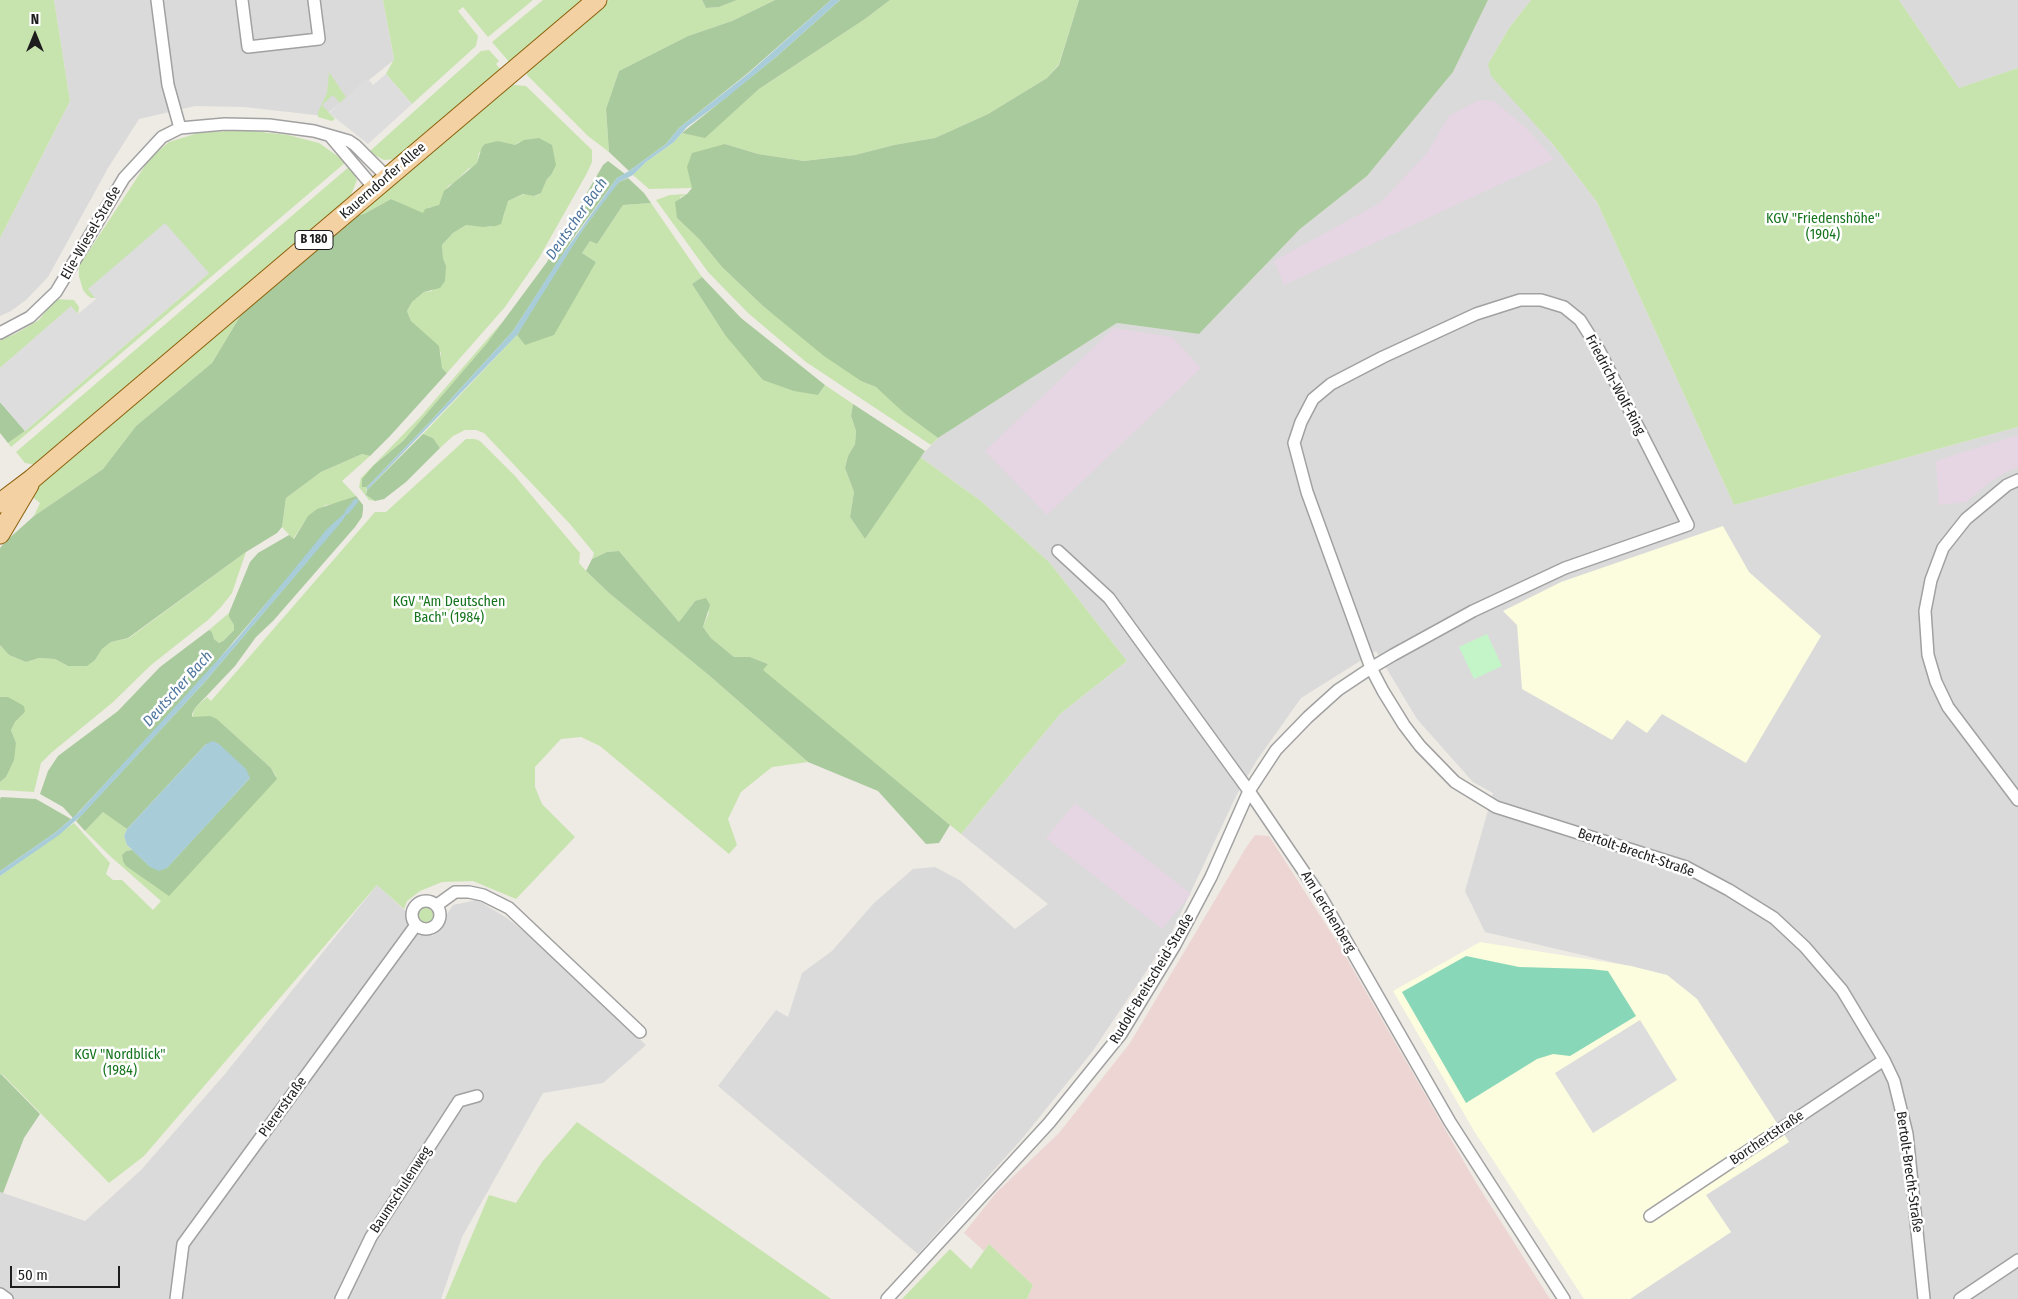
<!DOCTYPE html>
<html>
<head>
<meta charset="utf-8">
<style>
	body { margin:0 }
	#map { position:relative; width:2018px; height:1299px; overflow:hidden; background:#eeeae4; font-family:"Fira Sans Condensed",sans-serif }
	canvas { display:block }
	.north { position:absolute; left:10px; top:10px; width:50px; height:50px; -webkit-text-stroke:4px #fff; paint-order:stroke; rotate:0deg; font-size:14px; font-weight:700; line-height:20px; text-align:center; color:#1d1d1d }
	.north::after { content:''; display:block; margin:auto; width:18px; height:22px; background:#1d1d1d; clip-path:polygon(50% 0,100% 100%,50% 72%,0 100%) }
	.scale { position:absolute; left:10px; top:1266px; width:110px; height:22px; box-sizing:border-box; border:2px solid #1d1d1d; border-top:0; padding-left:6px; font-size:15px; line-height:18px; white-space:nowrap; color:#1d1d1d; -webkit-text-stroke:4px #fff; paint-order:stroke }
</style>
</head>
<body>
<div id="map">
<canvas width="2018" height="1299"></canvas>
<div class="north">N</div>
<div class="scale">50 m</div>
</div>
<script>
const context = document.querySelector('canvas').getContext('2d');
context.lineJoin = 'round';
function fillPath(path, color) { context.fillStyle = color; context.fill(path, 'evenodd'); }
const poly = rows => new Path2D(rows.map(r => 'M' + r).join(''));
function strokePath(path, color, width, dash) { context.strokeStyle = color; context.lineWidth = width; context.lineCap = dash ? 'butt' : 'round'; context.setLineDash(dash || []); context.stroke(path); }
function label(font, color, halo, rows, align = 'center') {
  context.font = font + ' "Fira Sans Condensed",sans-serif'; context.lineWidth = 5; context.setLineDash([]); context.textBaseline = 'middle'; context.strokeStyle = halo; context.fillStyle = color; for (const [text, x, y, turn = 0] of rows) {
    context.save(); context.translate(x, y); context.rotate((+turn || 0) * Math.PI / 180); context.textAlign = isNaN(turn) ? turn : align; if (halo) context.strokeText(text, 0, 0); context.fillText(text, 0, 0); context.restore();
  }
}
const residential = poly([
	[54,0,383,0,394,60,324,116,244,107,195,106,139,119,108,168,48,277,26,300,11,311,0,316,0,238,70,101],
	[1488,0,1531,0,1509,28,1488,64,1552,143,1597,202,1734,505,2018,427,2018,1299,1630,1299,1731,1232,1706,1195,1789,1142,1697,999,1667,975,1485,932,1465,891,1493,793,1473,782,1417,719,1376,651,1301,698,1257,760,1237,794,1170,936,1092,1052,1021,1140,918,1254,718,1086,776,1010,788,1017,802,973,832,951,874,903,913,869,935,867,961,881,1015,929,1048,904,961,834,1060,714,1127,661,1049,562,981,501,920,457,938,438,1117,323,1199,334,1300,229,1367,176,1453,72],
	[1899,0,2018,0,2018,68,1959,88],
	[377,885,433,936,453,905,477,900,507,918,528,935,646,1045,603,1083,543,1093,462,1237,441,1299,0,1299,0,1192,85,1221,141,1170,225,1074]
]);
const commercial = poly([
	[1255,835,1269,836,1339,945,1475,1181,1550,1299,1027,1299,1033,1285,989,1244,984,1251,964,1233,996,1193,1059,1133,1130,1043,1247,846]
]);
const industrial = poly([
	[1479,100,1494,101,1526,128,1554,159,1284,285,1274,261,1380,203,1427,153,1449,116],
	[1114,328,1172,337,1201,368,1047,515,985,451],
	[2018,435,2018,467,2006,472,1990,482,1966,502,1939,505,1936,461],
	[1075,803,1191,894,1162,929,1046,838]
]);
const education = poly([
	[1723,526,1749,572,1821,636,1746,763,1662,714,1647,733,1627,720,1612,740,1522,689,1517,625,1503,611,1561,582],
	[1480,942,1631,966,1667,975,1697,999,1789,1142,1706,1195,1731,1232,1630,1299,1584,1299,1474,1131,1393,991]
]);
const grass = poly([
	[0,0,54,0,70,101,0,238],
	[383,0,533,0,488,37,463,7,458,11,478,36,476,46,412,104,386,74,394,59],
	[543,0,583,0,510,63,492,42],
	[609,0,702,0,706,8,719,7,737,0,775,0,732,21,688,36,619,71,606,109,609,152,588,136,527,75,527,69],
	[890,0,1079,0,1059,64,1047,78,988,114,935,138,894,145,855,155,804,161,758,154,725,144,692,188,649,189,633,175,646,162,674,142,682,133,705,137,759,89,865,19],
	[1531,0,1899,0,1959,88,2018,68,2018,427,1734,505,1597,202,1552,143,1491,76,1488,64,1509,28],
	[489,50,499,61,496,64,501,70,396,159,384,160,369,152,481,51],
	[329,72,346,97,340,103,333,95,322,105,335,119,332,121,318,117,318,112,327,93],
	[511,82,515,85,526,86,592,150,592,162,587,173,539,258,505,307,447,373,442,368,440,360,441,353,411,321,407,311,412,302,424,292,432,291,446,266,443,258,442,245,453,233,466,225,491,227,504,216,505,207,508,201,524,194,535,196,541,193,547,179,551,175,519,142,515,145,510,145,498,141,479,153,477,163,474,166,468,169,454,183,448,186,439,205,436,207,430,207,423,214,391,199,364,214,355,216],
	[244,130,288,135,319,143,346,162,11,447,8,443,25,431,209,273,88,289,96,298,91,298,87,295,83,290,79,276,79,266,150,158,169,142,198,133],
	[350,166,357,180,349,200,36,465,25,463,16,452],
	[687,194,680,197,677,218,699,239,722,267,763,306,861,381,876,387,885,394,904,413,938,438,931,445,806,362,748,313,708,272,656,200,670,195],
	[651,203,702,277,692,284,725,335,818,395,825,385,853,404,851,416,856,431,855,444,848,456,845,468,854,492,850,517,865,539,920,457,981,501,1049,562,1127,661,1060,714,961,834,762,670,768,664,750,657,734,657,711,638,703,627,709,612,695,601,679,622,619,551,607,552,592,559,594,553,570,524,484,433,476,430,465,430,453,436,440,448,433,438,423,434,517,335,525,345,596,262,582,253,590,241,597,244,623,205],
	[55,299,74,300,79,307,78,314,71,307,0,368,0,340,15,334,39,320],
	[242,313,212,363,136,426,103,469,34,516,40,503,30,495,35,488],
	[503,321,487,343,403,441,374,465,362,487,367,487,366,495,375,501,369,500,359,487,361,478,421,416],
	[466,439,475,439,480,441,515,476,580,553,579,563,588,573,609,593,711,677,808,762,772,767,741,792,728,819,737,845,729,854,600,746,581,737,561,739,535,767,535,787,542,804,575,837,516,899,473,881,442,882,420,891,407,901,404,909,377,885,144,1156,109,1183,2,1074,0,1075,0,876,74,823,110,863,106,874,113,880,122,880,153,910,161,901,110,856,85,831,100,815,103,812,107,814,127,829,124,836,127,845,132,850,126,851,122,855,276,776,271,768,217,719,192,717,195,708,207,697,211,701,375,512,386,512],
	[362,454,370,456,342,481,356,496,336,504,326,505,308,517,293,539,282,527,286,498,321,472],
	[246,552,232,593,221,607,208,620,151,665,112,703,51,753,41,763,34,792,0,790,0,782,6,777,16,743,11,730,15,722,25,712,8,697,0,697,0,645,9,655,26,662,39,658,55,659,68,666,95,660,102,649,111,642,129,638],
	[229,613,229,617,234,625,234,630,223,641,219,643,214,639,212,632,209,630],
	'418 915a8 8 0 1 1 16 0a8 8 0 1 1-16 0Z',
	[577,1122,831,1299,445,1299,489,1195,516,1203,542,1162],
	[989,1244,1033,1285,1027,1299,902,1299,950,1249,971,1269]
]);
const forest = poly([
	[702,0,737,0,719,7,706,8],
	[775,0,831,0,748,73,679,128,666,144,629,171,609,152,606,109,619,71,688,36,732,21],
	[840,0,890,0,865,19,759,89,705,138,682,133,776,57],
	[1079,0,1488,0,1453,72,1367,176,1300,229,1199,334,1117,323,938,438,904,413,876,387,861,381,824,356,763,306,722,267,699,239,677,218,675,202,687,194,692,188,687,167,692,153,725,144,758,154,804,161,855,155,894,145,935,138,988,114,1047,78,1059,65],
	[539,138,552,145,556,165,551,175,547,179,541,193,534,196,523,194,508,201,501,224,496,226,483,227,466,225,453,233,442,245,443,258,446,266,445,281,440,288,424,292,412,302,407,311,411,321,439,346,442,368,447,373,390,436,370,456,362,454,321,472,286,498,282,527,277,533,246,552,128,638,111,642,102,649,95,660,87,666,68,666,55,659,39,658,26,662,9,655,0,645,0,548,5,542,34,516,103,469,136,426,212,363,242,313,355,216,364,214,391,199,423,213,425,209,439,205,444,191,477,163,482,147,485,144,498,141,515,145,524,140],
	[608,161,625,174,617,178,576,234,513,331,428,424,367,487,362,487,362,479,374,465,403,441,487,343,547,262,603,165],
	[628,178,644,193,651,203,623,205,597,244,590,241,582,253,596,262,554,335,525,345,517,335,548,283,584,228,611,191,619,182],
	[702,277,741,318,825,385,818,395,794,391,763,380,725,335,692,284],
	[0,402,25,431,8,443,0,433],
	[853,404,925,451,865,539,850,517,854,492,845,468,848,456,855,444,856,431,851,416],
	[423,434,433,438,440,448,406,482,384,499,375,501,366,495,367,490],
	[356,496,363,505,363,510,362,517,355,527,273,621,256,637,235,666,195,708,192,714,192,717,210,716,217,719,271,768,277,779,169,896,126,866,123,861,122,855,126,851,132,850,150,867,167,868,250,778,206,744,127,829,103,812,85,831,76,821,203,684,311,557,308,554,196,686,73,818,63,807,40,794,48,771,58,756,118,711,160,667,209,630,212,632,214,639,219,643,223,641,234,630,234,625,229,617,229,613,250,562,258,553,289,535,294,539,308,516,317,509],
	[619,551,679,622,695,601,706,598,710,605,703,627,711,638,734,657,750,657,768,664,763,670,950,825,939,843,926,844,878,791,808,762,711,677,609,593,586,571,592,559,607,552],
	[0,697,8,697,24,706,25,712,15,722,11,730,16,743,14,760,6,777,0,782],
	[1,797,36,799,71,819,56,832,0,871,0,799],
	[1,1074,40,1114,24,1138,3,1193,0,1192,0,1075]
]);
const park = poly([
	[1487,634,1502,666,1474,679,1459,647]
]);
const pitch = poly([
	[1466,956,1519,967,1590,969,1608,971,1636,1016,1570,1056,1553,1054,1537,1059,1466,1103,1402,992]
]);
const parking = poly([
	[386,74,412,104,368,144,329,113,367,78,373,85],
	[165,223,209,273,25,431,0,402,0,368,71,306,78,314,96,299,88,289],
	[1640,1020,1677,1080,1593,1133,1555,1073]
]);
const water = poly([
	[831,0,840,0,776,57,726,98,687,127,674,142,646,162,633,175,619,182,584,228,517,335,367,490,367,487,428,424,513,331,558,261,617,178,629,171,666,144,679,128,749,73],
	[350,508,343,520,203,684,82,815,59,835,0,876,0,871,56,832,79,812,236,640,327,529],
	[213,741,219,744,246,769,250,778,167,868,159,871,150,867,127,845,124,836,127,829,206,744]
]);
const stream = poly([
	[347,512,356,501]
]);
const street = poly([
	[157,0,168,85,180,128],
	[242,0,248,47,319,39,314,0],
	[330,136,374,188],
	[0,333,30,317,56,292,124,178,162,137,180,128,225,124,269,125,314,131,349,141,355,145,387,177],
	[2018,480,2007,485,1966,519,1943,548,1931,580,1925,611,1928,655,1936,682,1948,707,2018,800],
	[1058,551,1109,598,1249,791,1321,897,1450,1122,1564,1299],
	'412 915a14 14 0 1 1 28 0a14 14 0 1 1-28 0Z',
	[437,905,455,892,469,892,483,895,509,908,640,1032],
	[1650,1216,1884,1060],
	[0,1294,7,1299],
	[176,1299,183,1244,416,925],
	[341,1299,371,1237,459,1101,477,1096],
	[887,1299,1049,1123,1121,1034,1175,945,1211,877,1249,791,1276,750,1308,717,1338,690,1371,668,1393,655,1473,611,1565,568,1688,525,1599,350,1580,320,1564,307,1541,300,1520,300,1476,314,1383,357,1331,384,1313,399,1301,422,1294,443,1307,492,1371,668,1383,691,1404,725,1420,746,1455,782,1496,807,1686,867,1729,890,1774,918,1805,947,1842,990,1884,1060,1894,1081,1907,1134,1924,1299],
	[1960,1299,2018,1260]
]);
const primary = poly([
	[0,503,32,479,597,0],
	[0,534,29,485]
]);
const shields = [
	[314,240,38]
];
const shieldNames = [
	["B 180",314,240]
];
const streetNames = [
	["Kauerndorfer Allee",383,181,-41],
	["Elie-Wiesel-Straße",91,233,-60],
	["Friedrich-Wolf-Ring",1615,385,62],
	["Bertolt-Brecht-Straße",1636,853,19],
	["Am Lerchenberg",1328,912,59],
	["Rudolf-Breitscheid-Straße",1152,979,-59],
	["Piererstraße",283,1107,-54],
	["Borchertstraße",1767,1138,-34],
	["Bertolt-Brecht-Straße",1909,1172,82],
	["Baumschulenweg",401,1190,-57]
];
const parkNames = [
	["KGV \"Friedenshöhe\"",1823,219],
	["(1904)",1823,235],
	["KGV \"Am Deutschen",449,602],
	["Bach\" (1984)",449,618],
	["KGV \"Nordblick\"",120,1055],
	["(1984)",120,1071]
];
const waterNames = [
	["Deutscher Bach",577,219,-55],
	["Deutscher Bach",178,689,-48]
];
fillPath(residential, '#dbdada');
fillPath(commercial, '#edd5d4');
fillPath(industrial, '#e6d6e3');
fillPath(education, '#fcfcde');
fillPath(grass, '#c8e4ae');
fillPath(forest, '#a9ca9c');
fillPath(park, '#c4f5c8');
fillPath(pitch, '#88d7b8');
fillPath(parking, '#ddd');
fillPath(water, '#a8cdd8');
strokePath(stream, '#a8cdd8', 4.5);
strokePath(street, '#a1a1a1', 14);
strokePath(primary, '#8b610c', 21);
strokePath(street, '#fff', 11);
strokePath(primary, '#f4d1a3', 19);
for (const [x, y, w] of shields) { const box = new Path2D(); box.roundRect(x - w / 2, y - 9.5, w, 19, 4); context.fillStyle = '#fff'; context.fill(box); strokePath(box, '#1d1d1d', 1); }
label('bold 12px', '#1d1d1d', null, shieldNames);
label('14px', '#1d1d1d', '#fff', streetNames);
label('14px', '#14731c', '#fff', parkNames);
label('italic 15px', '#4f769e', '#fff', waterNames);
</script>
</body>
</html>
